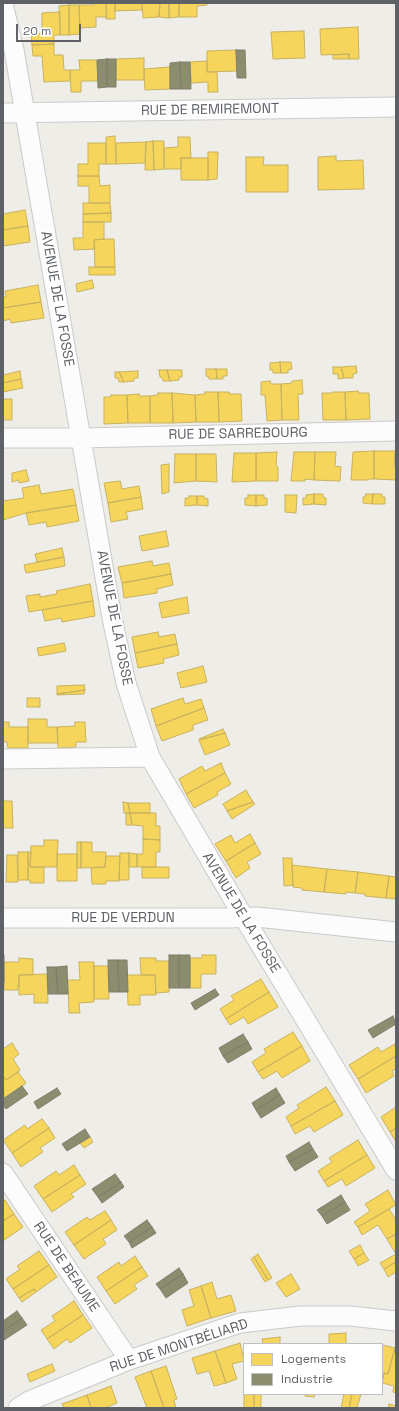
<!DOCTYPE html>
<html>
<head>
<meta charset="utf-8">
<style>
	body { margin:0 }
	#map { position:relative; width:399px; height:1411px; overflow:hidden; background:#eeede8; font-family:"Space Grotesk",sans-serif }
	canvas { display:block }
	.frame { position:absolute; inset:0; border:4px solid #5e6267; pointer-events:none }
	.legend { position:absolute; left:243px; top:1343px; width:140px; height:52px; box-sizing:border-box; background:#fff; border:1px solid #bfc0c2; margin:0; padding:5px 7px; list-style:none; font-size:12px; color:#5e6267 }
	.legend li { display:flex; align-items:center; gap:8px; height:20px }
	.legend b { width:20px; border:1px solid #bfc0c2 }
	.scale { position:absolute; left:16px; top:24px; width:65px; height:18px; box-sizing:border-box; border:2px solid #5e6267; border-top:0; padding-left:5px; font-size:12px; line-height:14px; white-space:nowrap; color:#5e6267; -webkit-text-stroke:3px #fff; paint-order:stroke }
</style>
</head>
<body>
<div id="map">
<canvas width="399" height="1411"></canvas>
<div class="frame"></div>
<ul class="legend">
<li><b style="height:11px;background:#f6d55c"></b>Logements</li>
<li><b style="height:11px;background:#8c8c6e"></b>Industrie</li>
</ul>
<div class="scale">20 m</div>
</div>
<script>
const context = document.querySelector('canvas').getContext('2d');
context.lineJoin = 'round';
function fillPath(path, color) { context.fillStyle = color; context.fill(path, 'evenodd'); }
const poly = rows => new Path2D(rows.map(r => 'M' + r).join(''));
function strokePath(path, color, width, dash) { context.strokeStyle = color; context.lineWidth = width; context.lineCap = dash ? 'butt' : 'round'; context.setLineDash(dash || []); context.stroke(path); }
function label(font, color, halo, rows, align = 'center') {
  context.font = font + ' "Space Grotesk",sans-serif'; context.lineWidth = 4; context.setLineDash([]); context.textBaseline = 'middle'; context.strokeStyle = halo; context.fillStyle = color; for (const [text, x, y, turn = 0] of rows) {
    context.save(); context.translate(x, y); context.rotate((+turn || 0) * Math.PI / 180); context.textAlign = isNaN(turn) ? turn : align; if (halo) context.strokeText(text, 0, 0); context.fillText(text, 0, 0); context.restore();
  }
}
const homes = poly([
	[94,3,106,3,107,17,96,17,96,27,80,28,79,5,94,5,94,3],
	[106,3,115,3,115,19,106,19,106,3],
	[115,3,142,3,142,10,115,11,115,3],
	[142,3,160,3,159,17,143,18,142,3],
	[160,3,169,3,169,18,159,17,160,3],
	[169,3,179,3,179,17,169,18,169,3],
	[179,3,207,3,207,5,197,6,197,17,179,17,179,3],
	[69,5,79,5,80,34,69,35,69,5],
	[69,5,69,35,60,35,59,6,69,5],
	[60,12,60,35,54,35,54,44,32,45,31,34,42,33,42,13,60,12],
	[358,27,359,59,349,59,349,54,321,55,320,29,358,27],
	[304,31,305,58,273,59,271,32,304,31],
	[54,44,54,55,63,55,64,70,70,70,70,81,44,82,42,56,33,56,32,45,54,44],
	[236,50,237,71,207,72,207,51,236,50],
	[349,54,349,59,333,59,333,55,349,54],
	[144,58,144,80,116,80,116,59,144,58],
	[79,60,97,60,98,81,81,81,81,92,71,92,70,70,80,70,79,60],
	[207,61,207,72,217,72,218,92,208,92,208,82,191,83,190,62,207,61],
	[170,67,170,89,145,90,144,69,170,67],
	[115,136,116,164,106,164,106,137,115,136],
	[178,137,190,137,191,158,181,158,181,169,164,169,164,148,178,147,178,137],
	[153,141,154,170,145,170,146,142,153,141],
	[153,141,164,141,164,169,154,170,153,141],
	[146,142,145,163,116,164,116,143,146,142],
	[88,143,106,143,106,164,99,164,99,176,78,176,78,164,88,164,88,143],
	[208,152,218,152,217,179,208,180,208,152],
	[336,156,336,161,363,160,364,189,318,190,318,157,336,156],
	[246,157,264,157,263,165,288,165,288,192,246,192,246,157],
	[181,158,208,158,208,180,181,180,181,158],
	[78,176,99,176,100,186,110,185,110,203,89,203,89,186,78,186,78,176],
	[83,203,110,203,111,213,83,214,83,203],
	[25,210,28,226,3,230,3,214,25,210],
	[111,213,111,222,83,222,83,214,111,213],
	[83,222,104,222,104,239,94,240,95,249,74,250,73,238,83,238,83,222],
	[28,226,30,242,3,246,3,230,28,226],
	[104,239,114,239,115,267,95,267,94,240,104,239],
	[89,267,115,267,115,275,89,275,89,267],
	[92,280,94,288,77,292,76,284,92,280],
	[38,285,41,302,3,308,3,297,6,297,5,291,38,285],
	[41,302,44,318,11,323,10,319,3,321,3,308,41,302],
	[280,362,281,373,273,373,273,370,270,370,270,363,280,362],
	[280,362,291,362,292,369,288,370,288,373,281,373,280,362],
	[356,366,357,373,353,374,353,378,344,378,341,367,356,366],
	[333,367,341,367,344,378,338,379,338,374,333,374,333,367],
	[206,369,216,369,217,379,209,379,209,377,206,376,206,369],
	[216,369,227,369,227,376,223,376,223,379,217,379,216,369],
	[159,370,167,370,170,381,163,381,162,378,160,377,159,370],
	[167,370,182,370,182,377,179,377,179,380,170,381,167,370],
	[20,371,21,379,3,383,3,375,20,371],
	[138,371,138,378,134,378,134,381,124,382,119,372,138,371],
	[115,372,119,372,124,382,119,382,118,378,115,378,115,372],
	[21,379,23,388,3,392,3,383,21,379],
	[302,380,303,394,298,394,299,420,282,420,281,384,292,383,292,381,302,380],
	[270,381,271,384,281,384,282,420,267,421,265,395,261,395,261,382,270,381],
	[358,391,359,393,369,393,370,419,346,420,345,392,358,391],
	[205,392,218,392,219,422,196,422,195,395,205,394,205,392],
	[218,392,229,392,230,394,241,394,242,421,219,422,218,392],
	[333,392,345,392,346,420,323,420,322,393,332,393,333,392],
	[158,393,172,393,173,423,150,423,150,396,158,395,158,393],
	[172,393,195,395,196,422,173,423,172,393],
	[139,394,139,396,150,396,150,423,128,423,127,395,139,394],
	[111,395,127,395,128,423,104,424,104,397,111,397,111,395],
	[3,399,12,399,12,420,3,420,3,399],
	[374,451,374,479,369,479,368,480,351,480,353,452,374,451],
	[374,451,395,451,394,466,396,466,396,480,374,479,374,451],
	[277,452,276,465,278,467,278,481,256,481,256,453,277,452],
	[294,452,315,452,314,480,305,479,305,481,291,481,294,452],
	[315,452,336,452,335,466,341,467,340,481,314,480,315,452],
	[234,453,256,453,256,481,232,482,234,453],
	[175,454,196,454,196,481,174,483,175,454],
	[196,454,216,454,217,482,196,481,196,454],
	[169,464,169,492,162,494,161,465,169,464],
	[26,470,29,481,19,483,19,480,12,482,12,473,26,470],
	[120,481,122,489,139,486,141,497,108,503,104,483,120,481],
	[39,485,41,494,73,489,76,505,26,513,3,520,3,501,24,498,22,488,39,485],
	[314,494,323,494,323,497,326,498,326,505,314,504,314,494],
	[314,494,314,504,303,505,303,498,306,498,306,495,314,494],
	[366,494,373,494,372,504,363,503,363,497,365,497,366,494],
	[373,494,382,494,382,497,385,497,385,504,372,504,373,494],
	[248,495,256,495,256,506,245,505,245,498,248,498,248,495],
	[256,495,264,495,264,498,267,498,267,505,256,506,256,495],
	[285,495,297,495,296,513,285,512,285,495],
	[189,496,197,496,197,505,185,506,185,498,189,498,189,496],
	[197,496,204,496,204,498,208,499,208,506,197,505,197,496],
	[141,497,143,509,126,512,128,519,111,522,108,503,141,497],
	[76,505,79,521,47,527,46,522,29,525,26,513,76,505],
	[166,531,169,546,142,551,139,536,166,531],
	[62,548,64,557,37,562,35,554,62,548],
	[64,557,65,566,26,573,24,565,64,557],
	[152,561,153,566,169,563,171,574,122,583,118,567,152,561],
	[171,574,173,585,157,589,157,593,124,598,122,583,171,574],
	[90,584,93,601,29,612,26,596,40,594,40,597,57,594,56,591,90,584],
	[187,597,189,613,162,618,159,603,187,597],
	[93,601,95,616,62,622,61,618,45,621,42,610,93,601],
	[158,632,159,637,175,634,177,644,135,653,132,637,158,632],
	[64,643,66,651,39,656,37,648,64,643],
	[177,644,179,655,163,659,164,663,138,668,135,653,177,644],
	[203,666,207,682,181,688,177,673,203,666],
	[84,685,85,690,57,694,57,686,84,685],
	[85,690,84,694,57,695,57,694,85,690],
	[27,698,40,698,40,707,27,707,27,698],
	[183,698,185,704,201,699,204,708,156,726,151,709,183,698],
	[204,708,208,720,193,725,193,730,162,741,156,726,204,708],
	[28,719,47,719,47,727,57,727,58,743,28,743,28,719],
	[3,722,9,722,9,727,28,727,28,748,8,748,7,742,3,742,3,722],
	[75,722,85,722,86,742,76,742,76,747,58,748,57,727,75,726,75,722],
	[223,729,225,733,199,740,199,739,223,729],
	[225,733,230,745,205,755,199,740,225,733],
	[221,763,225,773,186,794,179,779,202,766,205,771,221,763],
	[225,773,231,784,217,792,218,795,194,808,186,794,225,773],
	[246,790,253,802,227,811,223,804,246,790],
	[3,801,12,801,13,828,3,828,3,801],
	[123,802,128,803,130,813,124,813,123,802],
	[253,802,255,804,232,819,227,811,253,802],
	[128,803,150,803,150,813,130,813,128,803],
	[126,813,130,813,132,825,126,825,126,813],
	[130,813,156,813,156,826,160,826,160,840,143,839,143,826,132,825,130,813],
	[250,834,255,843,226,861,215,844,231,835,235,843,250,834],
	[143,839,160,840,160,852,156,852,156,867,137,867,137,854,143,854,143,839],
	[44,840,58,840,57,867,30,867,31,846,44,846,44,840],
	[77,842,81,842,81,868,77,868,77,842],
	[81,842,92,842,92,852,106,852,105,867,81,868,81,842],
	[255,843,261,854,247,862,250,868,236,878,226,861,255,843],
	[18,852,28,852,28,880,18,880,18,852],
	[28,852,31,852,30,867,44,867,44,883,30,883,30,880,28,880,28,852],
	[120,853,129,853,129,880,119,880,120,853],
	[129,853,137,854,137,867,129,867,129,853],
	[57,854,77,854,77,881,57,881,57,854],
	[7,855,17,855,18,882,6,882,7,855],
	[106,856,120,856,119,881,106,881,106,884,92,884,91,868,105,867,106,856],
	[283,858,292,858,293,885,284,886,283,858],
	[292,865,327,869,324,892,302,890,302,888,293,887,292,865],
	[142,867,169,867,169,878,142,878,142,867],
	[327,869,358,872,355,893,346,892,346,894,324,892,327,869],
	[358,872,389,876,386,898,365,896,365,894,355,893,358,872],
	[389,876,396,877,396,899,386,898,389,876],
	[202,955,216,955,216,974,201,974,201,988,190,988,190,958,202,958,202,955],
	[19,958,33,959,33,975,19,975,18,990,4,990,4,962,19,962,19,958],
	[140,958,156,958,156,961,169,961,169,992,156,993,155,975,141,975,140,958],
	[79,962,94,962,94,1002,79,1003,80,1013,69,1013,68,980,80,980,79,962],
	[94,966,108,966,109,999,94,999,94,966],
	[47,974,48,1003,34,1003,34,994,19,995,19,975,47,974],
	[127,975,155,975,156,995,140,995,140,1005,128,1005,127,975],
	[261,979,269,992,226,1019,220,1009,234,1000,231,996,261,979],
	[269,992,278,1007,248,1024,244,1017,230,1025,226,1019,269,992],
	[293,1032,302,1046,258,1072,252,1062,266,1053,264,1049,293,1032],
	[12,1043,19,1054,13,1059,20,1070,6,1080,3,1076,3,1049,12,1043],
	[395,1044,396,1056,358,1079,349,1065,378,1047,381,1052,395,1044],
	[302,1046,310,1061,282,1078,277,1071,263,1079,258,1072,302,1046],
	[396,1056,396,1069,392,1071,394,1076,366,1093,358,1079,396,1056],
	[18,1072,26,1083,4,1099,3,1076,6,1080,18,1072],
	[326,1087,335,1101,291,1126,286,1117,299,1108,297,1105,326,1087],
	[335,1101,343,1115,314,1132,310,1126,295,1134,291,1126,335,1101],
	[396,1107,396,1128,390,1132,381,1117,396,1107],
	[42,1119,49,1128,12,1153,3,1140,25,1125,27,1129,42,1119],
	[49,1128,55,1138,40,1148,43,1152,21,1167,12,1153,49,1128],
	[396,1128,396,1142,390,1132,396,1128],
	[90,1137,93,1142,84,1148,80,1143,90,1137],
	[358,1140,367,1155,324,1181,318,1171,332,1162,329,1158,358,1140],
	[367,1155,375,1168,346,1186,342,1179,328,1187,324,1181,367,1155],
	[74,1165,80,1175,43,1199,34,1186,56,1171,59,1175,74,1165],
	[80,1175,86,1184,71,1194,74,1197,52,1212,43,1199,80,1175],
	[388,1190,396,1205,358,1227,354,1222,370,1211,365,1204,388,1190],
	[5,1200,14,1214,3,1221,3,1202,5,1200],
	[389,1209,396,1220,396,1234,387,1239,378,1225,362,1235,358,1227,389,1209],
	[105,1211,111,1220,74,1245,65,1232,87,1217,90,1220,105,1211],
	[14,1214,23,1227,3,1241,3,1221,14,1214],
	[111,1220,117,1230,103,1239,106,1244,84,1259,74,1245,111,1220],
	[396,1234,396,1262,384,1269,380,1263,396,1254,387,1239,396,1234],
	[360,1245,364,1253,354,1259,349,1251,360,1245],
	[39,1251,49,1265,13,1289,6,1279,20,1269,17,1266,39,1251],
	[364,1253,369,1260,358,1266,354,1259,364,1253],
	[258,1254,272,1278,268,1280,254,1257,258,1254],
	[135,1256,142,1267,106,1291,97,1277,119,1262,121,1266,135,1256],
	[254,1257,268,1280,265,1282,251,1259,254,1257],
	[396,1262,396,1272,388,1277,384,1269,396,1262],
	[49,1265,57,1277,36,1292,34,1289,19,1298,13,1289,49,1265],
	[142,1267,148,1276,134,1285,137,1289,115,1304,106,1291,142,1267],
	[291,1274,300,1289,286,1297,276,1283,291,1274],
	[212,1282,217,1299,231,1295,236,1311,211,1318,201,1286,212,1282],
	[201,1286,211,1318,187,1326,182,1310,194,1306,189,1290,201,1286],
	[34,1289,36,1292,22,1302,19,1298,34,1289],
	[74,1301,83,1315,47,1339,41,1330,55,1321,52,1316,74,1301],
	[83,1315,92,1328,70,1343,67,1339,54,1349,47,1339,83,1315],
	[346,1333,346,1344,329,1344,329,1334,346,1333],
	[280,1337,280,1344,263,1344,262,1339,280,1337],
	[240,1343,244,1361,232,1364,237,1379,226,1383,215,1351,240,1343],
	[396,1344,396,1393,393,1392,394,1386,382,1383,384,1373,388,1374,396,1344],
	[382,1345,395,1348,388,1374,384,1373,382,1382,382,1345],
	[215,1351,226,1383,214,1386,209,1371,197,1374,192,1358,215,1351],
	[52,1364,55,1371,30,1382,27,1374,52,1364],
	[166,1366,177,1399,174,1400,176,1408,164,1408,151,1371,166,1366],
	[151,1371,164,1408,147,1408,135,1377,151,1371],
	[111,1386,117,1403,105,1408,91,1408,87,1395,111,1386],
	[244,1394,254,1394,254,1408,244,1408,244,1394],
	[254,1394,261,1394,261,1408,254,1408,254,1394],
	[305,1394,315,1394,314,1397,305,1396,305,1394],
	[344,1394,352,1394,349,1408,341,1408,344,1394],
	[352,1394,361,1394,357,1408,349,1408,352,1394],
	[87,1395,91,1408,64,1408,62,1404,87,1395],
	[389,1404,396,1406,396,1408,388,1408,389,1404]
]);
const industry = poly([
	[236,50,245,50,246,78,237,78,236,50],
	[107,59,107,87,98,88,97,60,107,59],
	[107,59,116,59,116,87,107,87,107,59],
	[180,62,181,89,170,89,170,63,180,62],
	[180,62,190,62,191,89,181,89,180,62],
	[3,955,4,955,4,983,3,983,3,955],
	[169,955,179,955,179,988,169,988,169,955],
	[179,955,190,955,190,988,179,988,179,955],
	[108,960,118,960,119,992,109,992,108,960],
	[118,960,127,960,128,992,119,992,118,960],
	[67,966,68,994,58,994,56,967,67,966],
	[47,967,56,967,58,994,48,994,47,967],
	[215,989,219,995,195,1010,191,1003,215,989],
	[393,1016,396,1024,373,1038,368,1030,393,1016],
	[243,1034,248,1042,223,1056,219,1048,243,1034],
	[248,1042,252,1049,228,1063,223,1056,248,1042],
	[22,1086,28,1094,6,1109,3,1105,3,1099,22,1086],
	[57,1088,61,1094,38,1109,34,1102,57,1088],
	[276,1088,280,1095,256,1110,252,1103,276,1088],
	[280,1095,285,1103,261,1118,256,1110,280,1095],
	[85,1129,90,1137,67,1151,62,1144,85,1129],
	[309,1142,313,1149,289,1162,286,1156,309,1142],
	[313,1149,318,1157,295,1171,289,1162,313,1149],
	[115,1174,121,1182,98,1197,92,1189,115,1174],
	[121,1182,124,1187,102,1203,98,1197,121,1182],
	[341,1195,345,1202,322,1216,317,1210,341,1195],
	[345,1202,350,1210,327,1224,322,1216,345,1202],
	[147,1220,152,1227,129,1242,124,1236,147,1220],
	[152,1227,156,1233,132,1248,129,1242,152,1227],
	[179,1268,183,1274,160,1289,156,1284,179,1268],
	[183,1274,188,1283,166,1298,160,1289,183,1274],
	[17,1311,22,1318,3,1331,3,1321,17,1311],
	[22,1318,27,1325,4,1340,3,1331,22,1318]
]);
const street = poly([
	[3,4,14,50,112,618,126,683,150,757,243,916,396,1170],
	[3,113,396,107],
	[3,438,81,438,396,431],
	[3,759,150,757],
	[3,918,230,918,257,917,396,932],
	[3,1173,129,1360],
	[18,1408,29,1401,129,1360,240,1323,301,1316,350,1316,396,1321]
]);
const streetNames = [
	["RUE DE REMIREMONT",210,110,-1],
	["AVENUE DE LA FOSSE",57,299,80],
	["RUE DE SARREBOURG",238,434,-1],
	["AVENUE DE LA FOSSE",114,618,79],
	["AVENUE DE LA FOSSE",241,913,59],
	["RUE DE VERDUN",123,918],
	["RUE DE BEAUME",66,1267,56],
	["RUE DE MONTBÉLIARD",179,1346,-18]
];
fillPath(homes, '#f6d55c');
strokePath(homes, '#c8b25f', 1);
fillPath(industry, '#8c8c6e');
strokePath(industry, '#7e7f6c', 1);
strokePath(street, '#cacbca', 21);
strokePath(street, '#fcfcfc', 19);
label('14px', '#5e6267', '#fff', streetNames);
</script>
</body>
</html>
